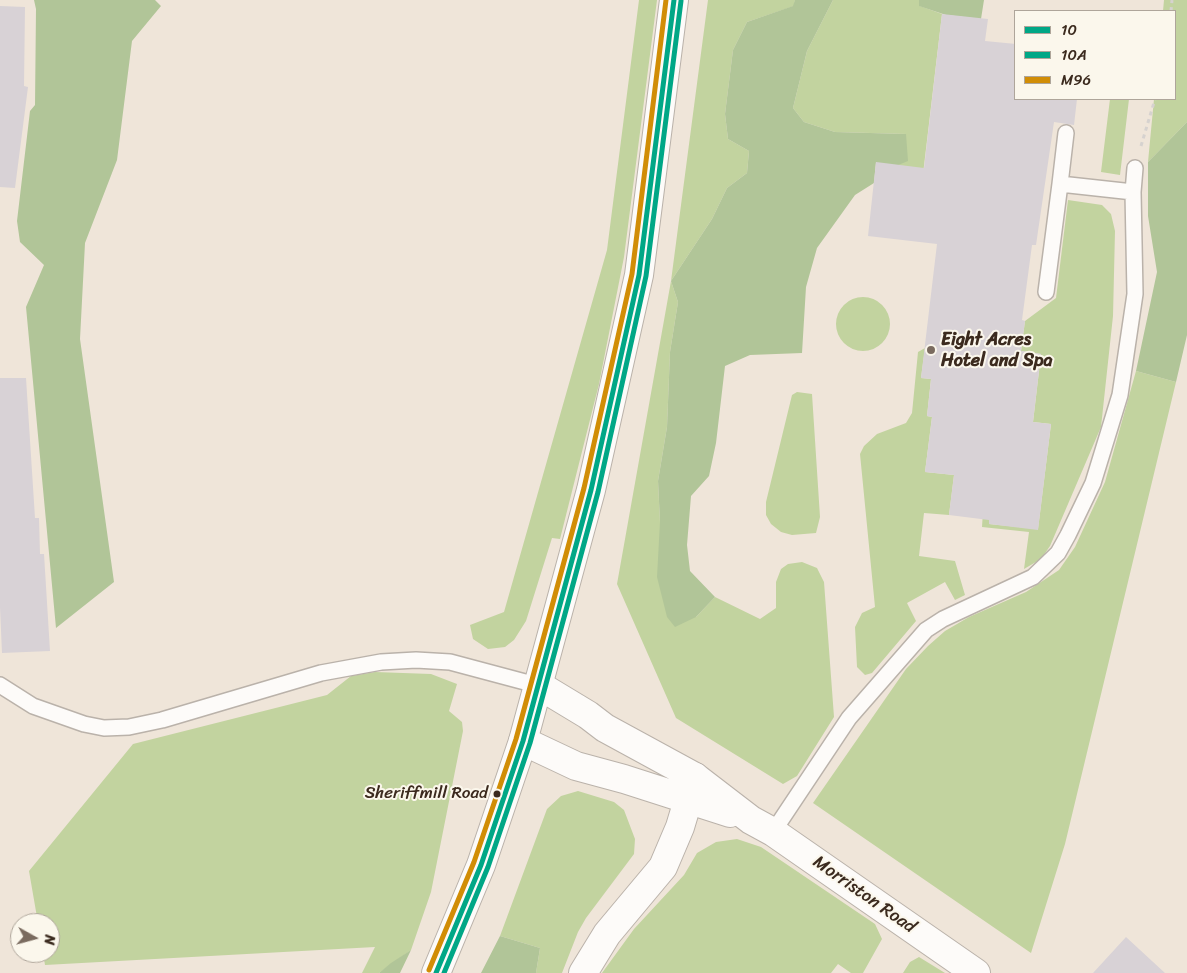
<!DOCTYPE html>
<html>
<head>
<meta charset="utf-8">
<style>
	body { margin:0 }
	#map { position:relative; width:1187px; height:973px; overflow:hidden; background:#efe5d9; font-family:Sriracha,sans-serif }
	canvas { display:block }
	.legend { position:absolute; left:1014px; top:10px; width:162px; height:90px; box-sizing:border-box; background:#fbf7ec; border:1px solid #aea59a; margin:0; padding:6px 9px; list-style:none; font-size:15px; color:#3b2a1e }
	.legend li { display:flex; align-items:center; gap:10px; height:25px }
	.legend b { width:25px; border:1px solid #aea59a }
	.north { position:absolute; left:10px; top:913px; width:50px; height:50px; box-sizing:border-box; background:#fbf7ec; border:1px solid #aea59a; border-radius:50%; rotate:97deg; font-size:14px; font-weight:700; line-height:20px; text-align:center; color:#3b2a1e }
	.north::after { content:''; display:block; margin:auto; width:18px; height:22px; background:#7a6b5f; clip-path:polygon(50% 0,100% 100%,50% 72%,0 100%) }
</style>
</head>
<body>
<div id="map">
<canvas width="1187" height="973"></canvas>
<ul class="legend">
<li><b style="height:6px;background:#00a786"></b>10</li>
<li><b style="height:6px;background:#00a786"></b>10A</li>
<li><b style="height:6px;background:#d18d06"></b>M96</li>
</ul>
<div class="north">N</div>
</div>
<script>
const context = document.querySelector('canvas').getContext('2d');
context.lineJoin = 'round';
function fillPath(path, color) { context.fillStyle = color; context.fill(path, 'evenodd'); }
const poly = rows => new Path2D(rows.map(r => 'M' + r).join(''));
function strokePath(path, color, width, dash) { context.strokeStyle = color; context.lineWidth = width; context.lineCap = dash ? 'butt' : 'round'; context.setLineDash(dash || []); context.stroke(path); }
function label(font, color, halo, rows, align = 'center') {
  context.font = font + ' Sriracha,sans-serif'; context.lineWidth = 4; context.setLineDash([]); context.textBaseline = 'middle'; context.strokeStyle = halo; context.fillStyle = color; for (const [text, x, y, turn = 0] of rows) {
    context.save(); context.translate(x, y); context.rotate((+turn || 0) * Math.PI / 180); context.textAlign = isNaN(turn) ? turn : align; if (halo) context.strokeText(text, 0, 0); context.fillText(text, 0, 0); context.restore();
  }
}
const green = poly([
	[639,0,657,0,624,257,599,384,560,539,552,538,526,621,514,640,505,647,488,649,473,639,470,625,504,612,607,250],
	[708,0,795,0,794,6,747,22,733,50,725,114,728,139,749,151,747,173,727,188,712,219,671,281,678,302,670,352,667,427,658,481,660,522,696,617,715,597,760,619,776,608,776,582,781,569,788,564,802,562,817,568,824,582,834,717,797,776,783,784,676,718,617,584,671,281],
	[833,0,919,0,920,6,942,14,923,174,886,170,906,134,835,132,804,122,793,108,807,51],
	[1164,0,1187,0,1187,122,1148,162,1154,99,1176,99,1176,11,1163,11],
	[1110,99,1129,99,1120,175,1101,172],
	[1068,200,1102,205,1111,214,1115,231,1113,316,1101,427,1050,546,1041,559,1024,569,1029,532,982,527,983,511,990,512,989,524,1038,529,1051,424,1033,422,1041,354,1021,351,1025,321,1056,298],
	'836 324a27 27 0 1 1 54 0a27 27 0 1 1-54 0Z',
	[925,348,921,378,931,379,927,416,932,417,925,472,954,475,949,515,924,513,919,556,955,561,965,595,955,600,945,582,907,603,916,621,872,673,865,675,857,667,855,627,862,613,875,607,860,454,864,446,877,434,906,423,912,413,918,352],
	[1136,371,1176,382,1065,844,1031,953,813,803,906,669,928,646,945,631,969,617,1026,592,1059,570,1075,547,1105,482],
	[797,392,812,394,820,517,816,533,792,535,781,532,771,524,766,515,766,502,792,395],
	[375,672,431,674,457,684,449,711,462,722,463,731,431,892,411,950,379,973,362,973,375,947,45,965,43,953,50,953,50,923,38,923,29,871,133,744,327,695,351,676],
	[578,791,614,802,624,810,635,839,634,854,586,918,578,932,562,973,536,973,540,948,500,936,547,809,561,796],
	[737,839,761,847,875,924,882,939,863,973,851,973,838,964,831,973,602,973,634,929,684,875,697,853,716,842],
	[919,957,945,973,903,973,910,962]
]);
const forest = poly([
	[34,0,155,0,161,6,132,41,117,160,85,243,80,339,114,582,56,628,26,307,44,265,20,242,17,221,30,111,35,105,36,9],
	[795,0,833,0,807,51,793,108,804,122,835,132,906,134,908,161,886,170,876,162,874,183,855,195,817,248,806,287,802,353,750,355,725,366,716,443,709,476,691,496,687,545,690,571,715,597,696,617,675,627,667,617,657,577,660,522,658,481,667,427,670,352,678,302,671,281,712,219,727,188,747,173,749,151,728,139,725,114,733,50,747,22,793,6],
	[919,0,984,0,981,19,946,15,919,6],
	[1187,122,1187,335,1176,382,1136,371,1157,272,1148,216,1148,162],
	[500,936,540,948,536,973,481,973],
	[411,950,400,973,379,973,391,963]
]);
const building = poly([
	[0,6,25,7,24,86,28,87,15,188,0,187],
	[942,14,988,19,985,41,1016,44,1016,99,1077,99,1074,125,1054,122,1036,245,1032,245,1022,320,1025,321,1021,351,1041,354,1033,422,1051,424,1038,530,989,524,989,520,949,515,954,475,925,472,932,417,927,416,931,379,921,378,937,244,868,236,876,162,924,168],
	[0,378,26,378,35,518,39,518,40,554,44,554,50,651,2,653,0,607],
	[1126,937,1165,973,1093,973]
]);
const path = poly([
	[1171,11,1172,0],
	[1141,146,1155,99]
]);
const lane = poly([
	[1060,184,1066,133],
	[1133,192,1135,168],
	[0,685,33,706,84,724,104,728,129,727,162,720,321,673,381,662,416,660,450,662,540,686],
	[773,832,849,718,926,630,943,619,1033,577,1058,553,1068,535,1093,483,1120,395,1135,294,1133,192,1060,184,1046,292]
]);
const street = poly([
	[583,973,607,934,663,867,680,827,695,777]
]);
const secondary = poly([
	[540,686,588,715,605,728,695,777,751,820,773,832,976,973],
	[523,741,576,766,624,779,730,813]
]);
const highway = poly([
	[436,973,481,865,523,741,591,490,639,275,674,0]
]);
const bus1 = poly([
	[436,973,481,865,523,741,591,490,639,275,674,0]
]);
const bus2 = poly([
	[444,973,488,867,530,743,598,492,646,276,681,1]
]);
const bus3 = poly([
	[429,970,474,862,516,739,584,488,632,274,666,0]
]);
const markers = [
	[931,350,5,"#7a6b5f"],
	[497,794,4.5,"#3b2a1e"]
];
const busNames = [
	["Sheriffmill Road",488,794]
];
const poiNames = [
	["Eight Acres",941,340],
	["Hotel and Spa",941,361]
];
const streetNames = [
	["Morriston Road",864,895,35]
];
fillPath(green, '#c2d39f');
fillPath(forest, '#b1c598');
fillPath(building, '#d8d2d6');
strokePath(lane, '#bab2aa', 18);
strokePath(street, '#bab2aa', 30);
strokePath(secondary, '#bab2aa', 30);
strokePath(highway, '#bab2aa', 30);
strokePath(path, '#d6d2cf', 3, [4, 4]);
strokePath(lane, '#fdfbf9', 15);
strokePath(street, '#fdfbf9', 28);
strokePath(secondary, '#fdfbf9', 28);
strokePath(highway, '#fdfbf9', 28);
strokePath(bus1, '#00a786', 5);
strokePath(bus2, '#00a786', 5);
strokePath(bus3, '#d18d06', 5);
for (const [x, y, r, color] of markers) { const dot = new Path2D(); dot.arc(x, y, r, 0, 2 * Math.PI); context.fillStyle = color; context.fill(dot); strokePath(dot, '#fbf7ec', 2); }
label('17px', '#3b2a1e', '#fbf7ec', busNames, 'right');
label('bold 18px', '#3b2a1e', '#fbf7ec', poiNames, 'left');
label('18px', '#3b2a1e', '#fbf7ec', streetNames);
</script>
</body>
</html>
